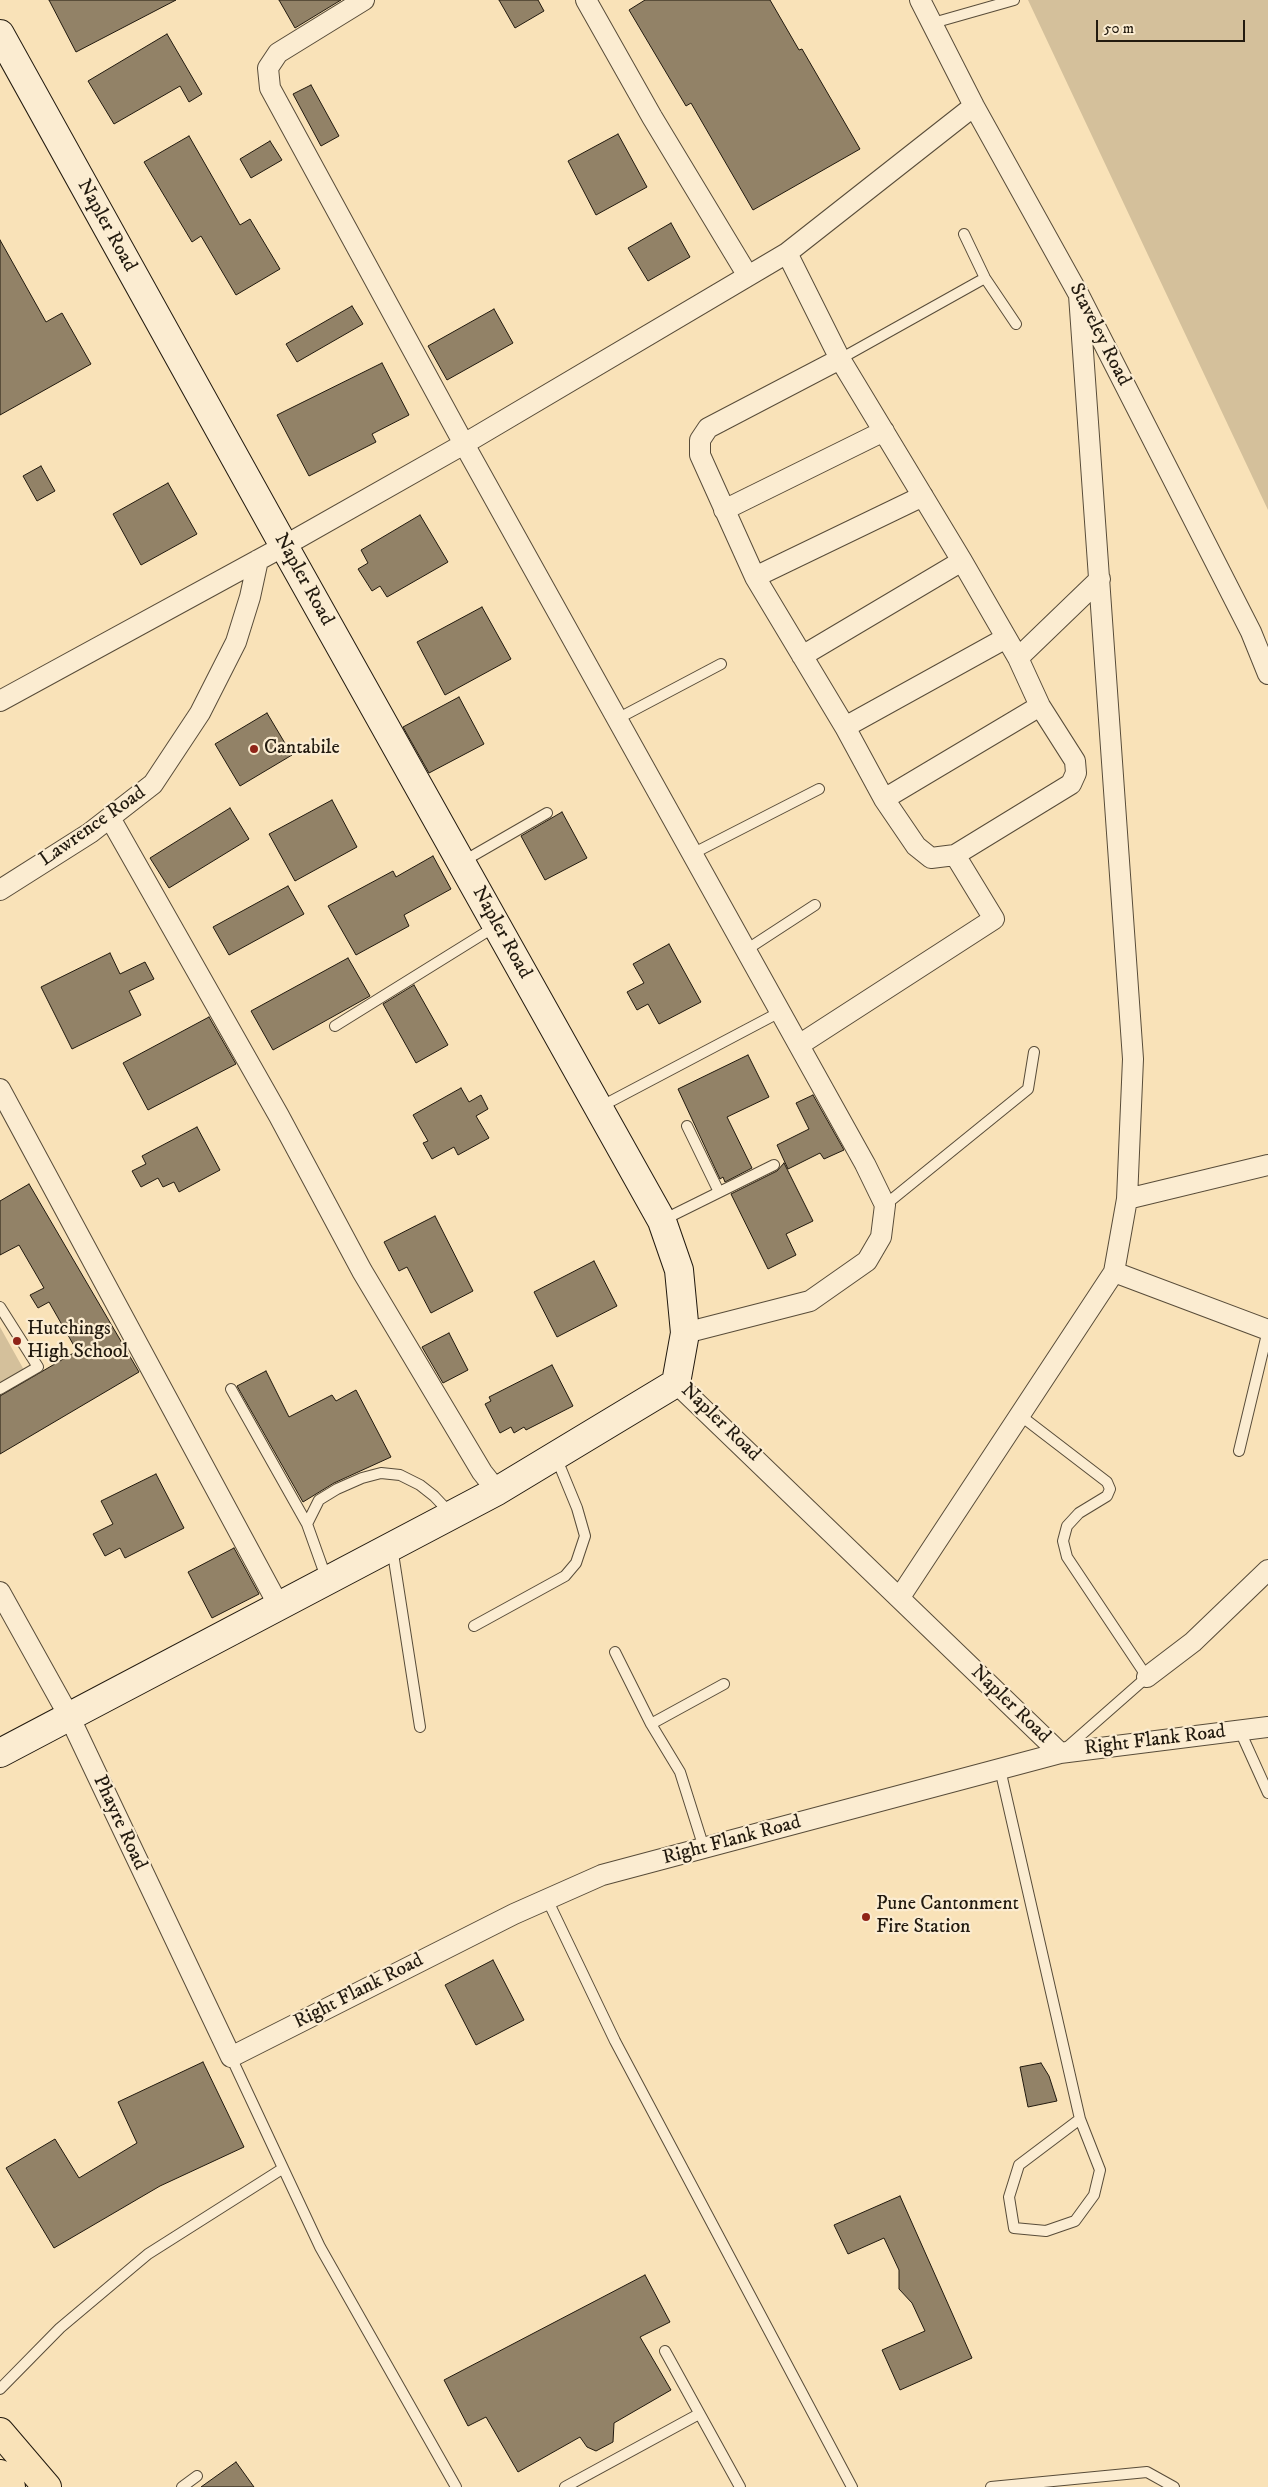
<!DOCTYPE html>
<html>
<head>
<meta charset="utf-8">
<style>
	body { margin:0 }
	#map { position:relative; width:1268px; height:2487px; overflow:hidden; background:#f9e2b8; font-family:"IM FELL DW Pica",serif }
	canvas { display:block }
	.scale { position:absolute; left:1096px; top:20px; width:149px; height:22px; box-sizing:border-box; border:2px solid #221a0f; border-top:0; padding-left:6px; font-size:15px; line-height:18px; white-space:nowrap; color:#221a0f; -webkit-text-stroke:4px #fbecd1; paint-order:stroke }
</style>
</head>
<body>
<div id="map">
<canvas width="1268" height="2487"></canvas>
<div class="scale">50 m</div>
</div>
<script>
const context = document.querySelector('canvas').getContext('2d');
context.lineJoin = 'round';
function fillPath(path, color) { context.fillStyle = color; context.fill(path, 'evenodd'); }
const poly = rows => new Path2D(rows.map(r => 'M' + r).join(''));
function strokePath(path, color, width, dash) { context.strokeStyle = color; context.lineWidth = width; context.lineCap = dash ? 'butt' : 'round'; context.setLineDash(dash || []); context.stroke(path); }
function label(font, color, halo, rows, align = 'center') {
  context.font = font + ' "IM FELL DW Pica",serif'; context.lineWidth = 4.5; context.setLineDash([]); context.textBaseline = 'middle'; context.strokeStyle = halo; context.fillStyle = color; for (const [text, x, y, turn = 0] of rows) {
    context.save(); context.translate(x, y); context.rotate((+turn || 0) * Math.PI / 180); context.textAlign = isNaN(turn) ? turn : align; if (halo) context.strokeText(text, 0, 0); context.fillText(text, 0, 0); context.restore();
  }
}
const green = poly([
	[1028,0,1268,0,1268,510],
	[0,1327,24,1370,0,1383]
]);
const building = poly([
	[49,0,176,0,76,52,49,0],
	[279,0,341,0,295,28,279,0],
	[499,0,538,0,544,11,515,28,499,0],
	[645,0,770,0,799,50,802,49,860,149,753,210,691,103,686,106,629,10,645,0],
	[167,34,202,94,189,102,180,86,114,124,88,81,167,34],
	[311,85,339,136,321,146,293,94,311,85],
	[618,134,647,187,596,215,568,161,618,134],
	[189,136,240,225,250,219,280,269,236,295,201,236,192,242,144,162,189,136],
	[270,141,282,160,251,178,240,159,270,141],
	[671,223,690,257,648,281,628,248,671,223],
	[0,240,46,322,62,313,91,364,0,415,0,240],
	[352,306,363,324,297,362,286,344,352,306],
	[494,309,513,343,447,380,428,346,494,309],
	[382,363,409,415,372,434,376,442,309,476,277,415,382,363],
	[41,466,55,491,37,501,23,476,41,466],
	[168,483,197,534,141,565,113,514,168,483],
	[420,515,448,562,387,597,380,586,372,591,358,569,368,563,361,550,420,515],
	[482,607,511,659,445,695,417,642,482,607],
	[459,697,484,744,429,773,403,727,459,697],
	[267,713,292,755,240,786,215,744,267,713],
	[332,800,357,847,295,881,269,834,332,800],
	[230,808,249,839,169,888,150,858,230,808],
	[562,812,587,858,545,880,521,836,562,812],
	[433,856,451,889,404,915,409,926,356,955,328,906,393,871,396,877,433,856],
	[288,886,304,914,229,955,213,927,288,886],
	[669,944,701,1002,659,1024,648,1004,637,1010,627,992,644,983,633,964,669,944],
	[110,953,120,974,145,962,154,979,129,991,141,1015,72,1049,41,987,110,953],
	[348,958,370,996,273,1050,251,1011,348,958],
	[414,985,448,1045,416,1063,383,1004,414,985],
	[209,1017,236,1064,148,1110,123,1063,209,1017],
	[748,1055,769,1097,727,1117,752,1168,725,1182,723,1177,720,1179,678,1089,748,1055],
	[461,1088,469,1102,481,1095,488,1109,476,1116,489,1138,458,1155,454,1147,432,1159,423,1143,428,1141,413,1115,461,1088],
	[813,1095,844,1150,824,1159,820,1153,788,1169,777,1145,809,1129,796,1103,813,1095],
	[197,1127,220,1170,179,1192,174,1182,163,1187,158,1178,141,1187,132,1171,146,1164,142,1156,197,1127],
	[784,1163,813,1221,786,1234,796,1255,768,1269,731,1194,777,1171,784,1163],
	[29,1184,139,1372,0,1454,0,1396,77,1351,49,1302,38,1308,30,1295,44,1288,19,1245,0,1255,0,1201,29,1184],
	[435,1216,473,1291,431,1313,407,1267,399,1271,384,1242,435,1216],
	[594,1261,617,1306,557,1337,534,1292,594,1261],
	[449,1333,468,1370,443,1383,422,1347,449,1333],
	[552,1365,573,1406,526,1430,524,1427,514,1433,511,1427,500,1433,485,1404,491,1401,489,1397,552,1365],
	[266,1371,289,1417,332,1395,336,1401,356,1390,391,1457,334,1483,303,1502,237,1386,266,1371],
	[156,1474,184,1528,125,1558,120,1548,105,1556,93,1534,113,1524,101,1501,156,1474],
	[234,1548,259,1594,212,1618,188,1572,234,1548],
	[493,1960,524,2020,476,2045,445,1985,493,1960],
	[203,2062,244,2147,160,2186,54,2248,6,2168,55,2139,79,2178,137,2143,118,2102,203,2062],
	[1041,2063,1049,2076,1057,2101,1028,2107,1020,2067,1041,2063],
	[900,2196,972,2358,900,2390,882,2350,925,2331,912,2303,899,2289,899,2270,884,2238,848,2254,834,2225,900,2196],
	[645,2275,670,2322,640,2337,671,2390,614,2423,613,2442,596,2451,587,2447,580,2437,518,2472,486,2417,468,2426,444,2380,645,2275],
	[236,2462,254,2487,201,2487,236,2462]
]);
const lane = poly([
	[933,23,1014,0],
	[964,234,985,278,1016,324],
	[840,359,985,278],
	[617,719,721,664],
	[692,854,819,789],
	[462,862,547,813],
	[746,950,815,905],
	[335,1026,496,926],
	[600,1107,780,1012],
	[687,1126,719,1192],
	[885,1205,1028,1089,1034,1052],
	[663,1220,774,1165],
	[0,1307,38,1367,0,1389],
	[231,1389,307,1524,327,1580],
	[1021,1416,1107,1482,1110,1489,1107,1496,1079,1513,1067,1526,1063,1541,1067,1557,1147,1677,1064,1750],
	[1239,1451,1268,1330],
	[307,1524,319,1500,337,1489,362,1478,381,1473,400,1475,420,1485,434,1496,451,1514],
	[392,1547,420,1727],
	[474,1626,565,1576,576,1563,585,1536,577,1508,556,1457],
	[615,1652,651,1724,680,1772,704,1848],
	[651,1724,724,1684],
	[1240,1731,1268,1793],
	[1000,1769,1080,2119,1100,2170,1094,2195,1075,2221,1046,2231,1014,2228,1009,2197,1019,2165,1080,2119],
	[547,1899,615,2041,852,2487],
	[231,2057,320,2247,456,2487],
	[665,2351,740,2487],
	[0,2389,60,2328,148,2254,282,2169],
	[182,2487,197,2476],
	[565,2487,699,2414],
	[991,2487,1147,2472,1174,2487]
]);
const street = poly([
	[364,0,278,53,268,68,270,88,464,444,865,1164,885,1205,881,1237,867,1261,810,1301,685,1333],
	[586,0,652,117,748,276],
	[920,0,974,106,1079,295,1251,632,1268,674],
	[787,253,840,359,962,561,1018,658,1040,706,1075,761,1076,773,1071,784,955,855,931,858,916,846,884,799,845,727,755,577,700,455,700,440,708,428,840,359],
	[724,510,884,431],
	[755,577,923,496],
	[802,656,962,561],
	[1018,658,1100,579],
	[0,701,284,546,464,444,787,253,974,106],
	[845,727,1006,638],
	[884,799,1040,706],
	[110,818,279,1116,362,1271,482,1472,497,1491],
	[0,890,90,833,153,784,200,713,236,642,250,597,258,560],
	[799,1045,994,919,955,855],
	[0,1089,279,1606],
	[1127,1199,1268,1165],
	[1114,1272,1268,1330],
	[676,1383,1060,1753],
	[0,1592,69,1716,231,2057,514,1914,602,1875,1060,1753,1268,1727],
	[900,1597,1114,1272,1127,1199,1133,1059,1079,295],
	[1147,1677,1193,1642,1268,1570]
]);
const secondary = poly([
	[0,34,284,546,662,1221,679,1270,685,1333,676,1383,497,1491,0,1753]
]);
const primary = poly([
	[0,2432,47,2487],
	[0,2474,11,2487]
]);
const markers = [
	[254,749,5,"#8f2418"],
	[17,1341,5,"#8f2418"],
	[866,1917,5,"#8f2418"]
];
const streetNames = [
	["Napler Road",106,226,61],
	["Staveley Road",1099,335,63],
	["Napler Road",303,580,61],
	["Lawrence Road",93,827,-35],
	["Napler Road",501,933,61],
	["Napler Road",720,1423,44],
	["Napler Road",1010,1705,44],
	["Right Flank Road",1155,1741,-7],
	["Phayre Road",119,1823,65],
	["Right Flank Road",732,1841,-15],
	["Right Flank Road",359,1992,-27]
];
const poiNames = [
	["Cantabile",264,749],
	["Hutchings",27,1330],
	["High School",27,1353],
	["Pune Cantonment",876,1905],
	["Fire Station",876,1928]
];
fillPath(green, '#d4c09b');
fillPath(building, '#928267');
strokePath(building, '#221a0f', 1);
strokePath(lane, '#584c39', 12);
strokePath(street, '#584c39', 22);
strokePath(secondary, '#221a0f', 30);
strokePath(primary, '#221a0f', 30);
strokePath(lane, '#fbecd1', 10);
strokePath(street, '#fbecd1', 20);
strokePath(secondary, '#fbecd1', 28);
strokePath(primary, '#f9e2b8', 28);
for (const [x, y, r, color] of markers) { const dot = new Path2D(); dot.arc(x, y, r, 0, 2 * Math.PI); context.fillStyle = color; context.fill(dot); strokePath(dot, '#fbecd1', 2); }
label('20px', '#221a0f', '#fbecd1', streetNames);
label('20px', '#221a0f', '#fbecd1', poiNames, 'left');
</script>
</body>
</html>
